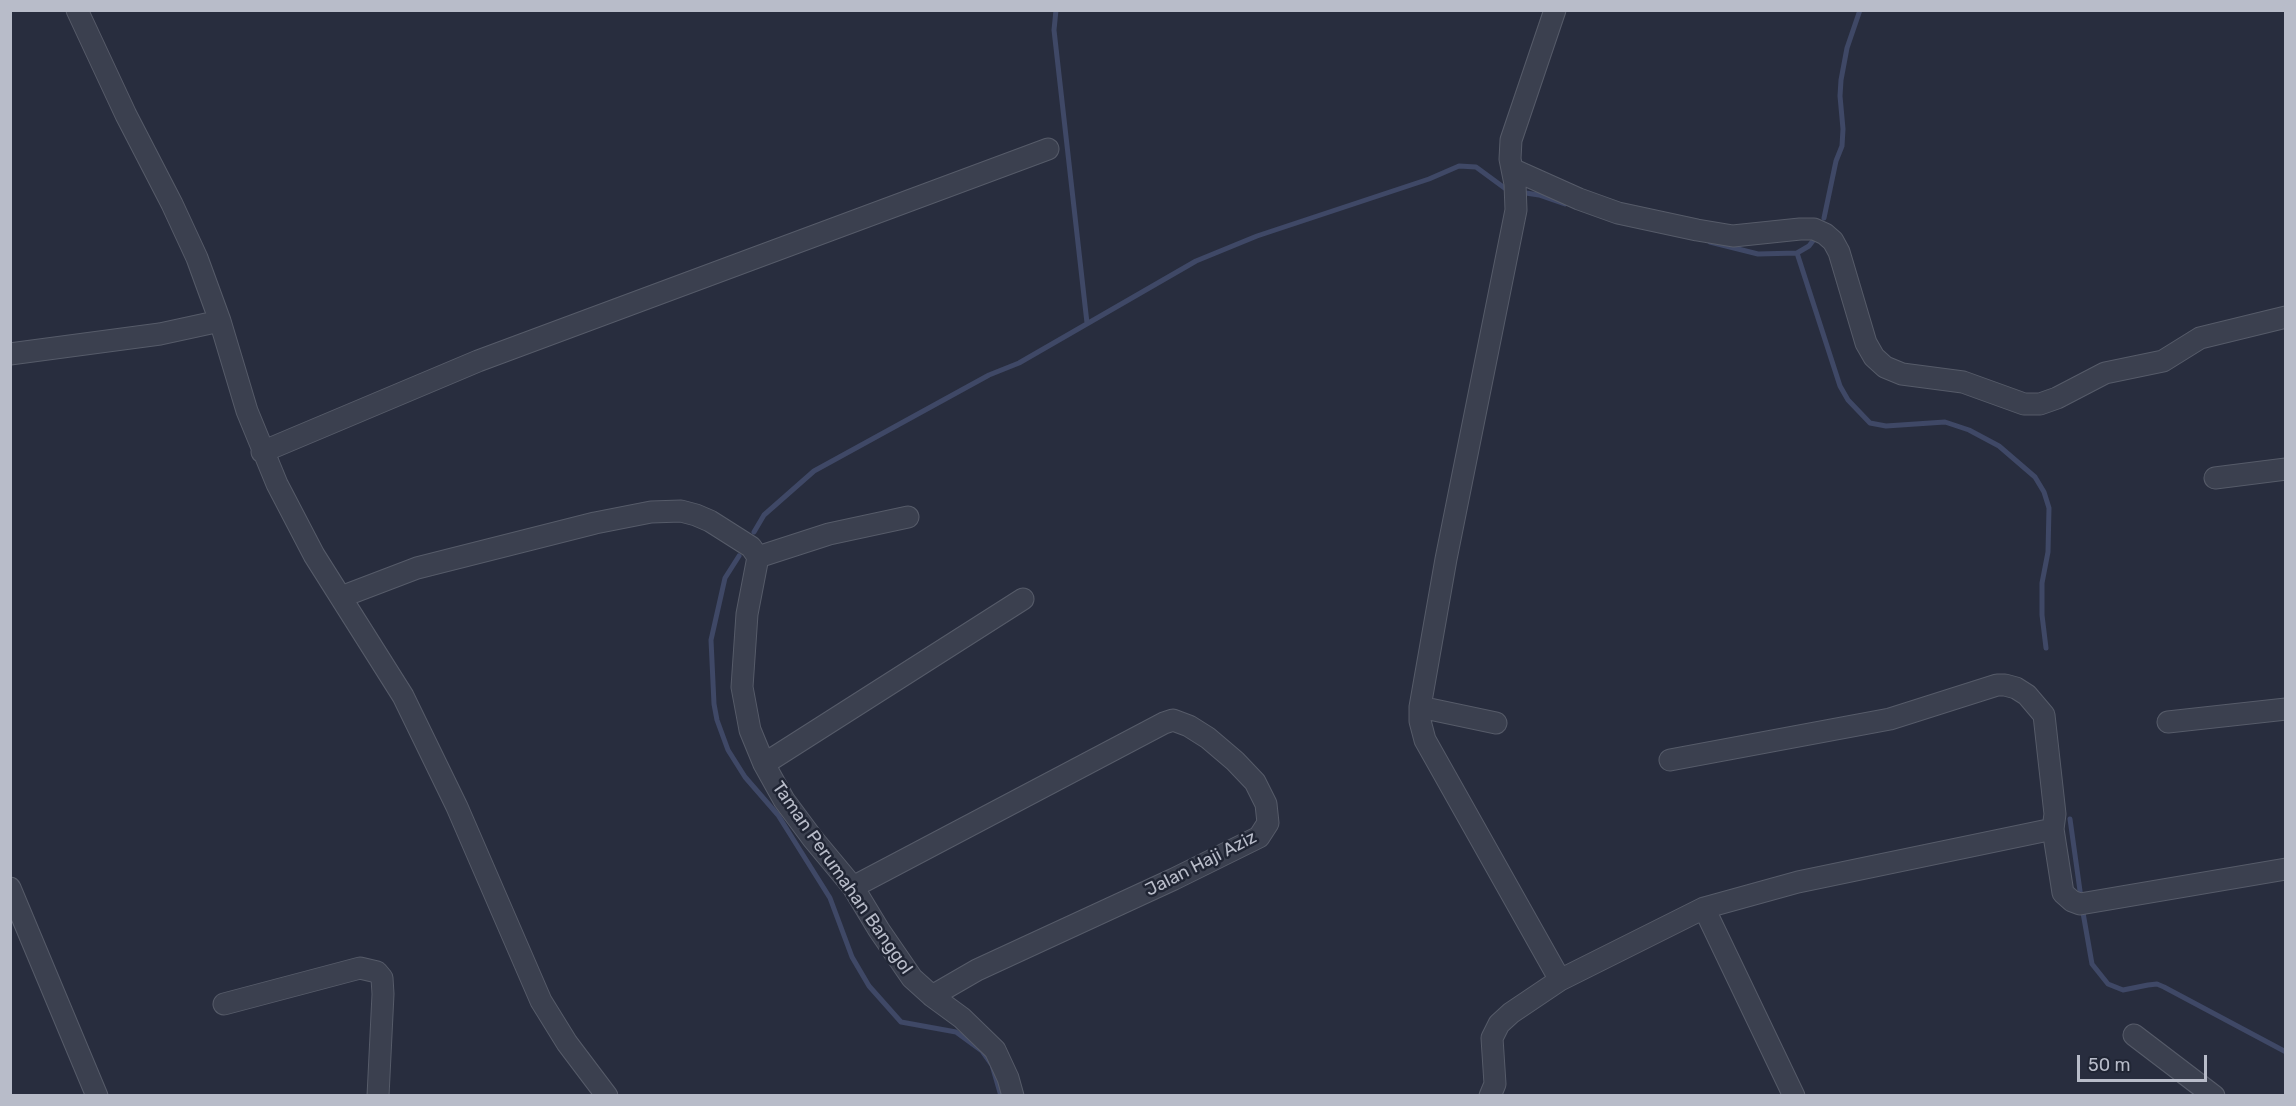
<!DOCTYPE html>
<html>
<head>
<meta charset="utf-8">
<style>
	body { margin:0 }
	#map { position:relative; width:2296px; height:1106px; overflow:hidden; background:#282d3e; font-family:Rubik,sans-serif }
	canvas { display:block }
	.frame { position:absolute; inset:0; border:12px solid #b8bcc9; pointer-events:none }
	.scale { position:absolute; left:2077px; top:1055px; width:130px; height:27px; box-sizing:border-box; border:3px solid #b8bcc9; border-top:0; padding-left:8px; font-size:18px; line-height:21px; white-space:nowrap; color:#b8bcc9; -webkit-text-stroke:4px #202534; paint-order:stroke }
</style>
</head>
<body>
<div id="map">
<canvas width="2296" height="1106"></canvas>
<div class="frame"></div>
<div class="scale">50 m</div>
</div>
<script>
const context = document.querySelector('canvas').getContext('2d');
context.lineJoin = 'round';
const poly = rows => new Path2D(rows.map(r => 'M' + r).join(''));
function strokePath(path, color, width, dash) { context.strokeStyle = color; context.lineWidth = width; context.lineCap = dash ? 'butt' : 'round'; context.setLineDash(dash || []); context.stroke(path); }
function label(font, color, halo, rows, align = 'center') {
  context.font = font + ' Rubik,sans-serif'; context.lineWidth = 5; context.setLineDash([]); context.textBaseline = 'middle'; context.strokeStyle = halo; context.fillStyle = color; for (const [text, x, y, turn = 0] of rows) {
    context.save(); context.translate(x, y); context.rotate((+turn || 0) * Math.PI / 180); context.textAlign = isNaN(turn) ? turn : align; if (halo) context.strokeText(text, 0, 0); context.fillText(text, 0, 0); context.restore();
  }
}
const stream = poly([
	[1056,10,1054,30,1087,323],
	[1519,192,1539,195,1565,204],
	[1824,218,1836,161,1842,146,1843,129,1840,96,1841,80,1847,48,1860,10],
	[1710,242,1758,254,1797,253,1809,246,1815,238],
	[1797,253,1840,386,1848,400,1870,423,1886,426,1945,422,1969,430,1999,446,2035,477,2044,492,2049,508,2048,552,2042,583,2042,615,2046,648],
	[754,532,764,515,814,471,989,375,1019,363,1196,261,1257,236,1429,179,1459,166,1476,167,1510,192],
	[739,556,725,578,711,640,714,704,717,720,728,750,745,777,778,815,830,898,852,957,869,986,901,1022,956,1032,982,1051,992,1065,1001,1096],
	[2070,819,2081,898],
	[2082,907,2092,964,2108,984,2123,990,2148,985,2157,984,2164,987,2286,1052]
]);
const minor = poly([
	[77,10,126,115,172,204,197,258,220,321,247,411,277,484,314,555,403,696,457,807,541,1001,567,1043,607,1096],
	[1555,10,1511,140,1510,159,1515,184,1516,210,1446,559,1420,707,1420,721,1425,740,1560,980],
	[1512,169,1579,199,1618,213,1697,230,1733,236,1800,229,1814,229,1825,234,1833,241,1839,252,1866,343,1874,357,1885,367,1902,374,1963,382,2024,404,2040,404,2057,398,2105,373,2163,361,2200,338,2286,317],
	[10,354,160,334,220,321],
	[262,452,478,361,1048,149],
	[2215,478,2286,469],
	[758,557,829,534,908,517],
	[341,597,417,568,595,523,651,512,681,511,696,515,710,521,751,547,758,557,747,614,742,687,750,730,764,764,784,800,813,839,853,887,879,930,912,978,932,996,962,1018,995,1050,1008,1078,1013,1096],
	[1420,707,1496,723],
	[2168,722,2286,709],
	[1670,760,1890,719,1997,685,2005,685,2016,688,2027,695,2044,715,2055,814,2053,829],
	[764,764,1023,599],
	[853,887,1164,723,1173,720,1189,726,1208,738,1235,761,1255,782,1266,804,1268,823,1259,837,1174,879,977,970,932,996],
	[10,888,97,1096],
	[1704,908,1794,1096],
	[224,1004,360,968,377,972,382,978,383,994,378,1096],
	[2134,1035,2214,1096],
	[1490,1096,1495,1084,1492,1038,1499,1024,1511,1013,1560,980,1704,908,1798,882,2053,829,2063,893,2072,901,2080,904,2286,869]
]);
const streetNames = [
	["Jalan Haji Aziz",1201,864,-27],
	["Taman Perumahan Banggol",842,878,55]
];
strokePath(stream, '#3f4866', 5);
strokePath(minor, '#565b69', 23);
strokePath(minor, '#3b404f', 21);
label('18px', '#b8bcc9', '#202534', streetNames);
</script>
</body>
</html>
